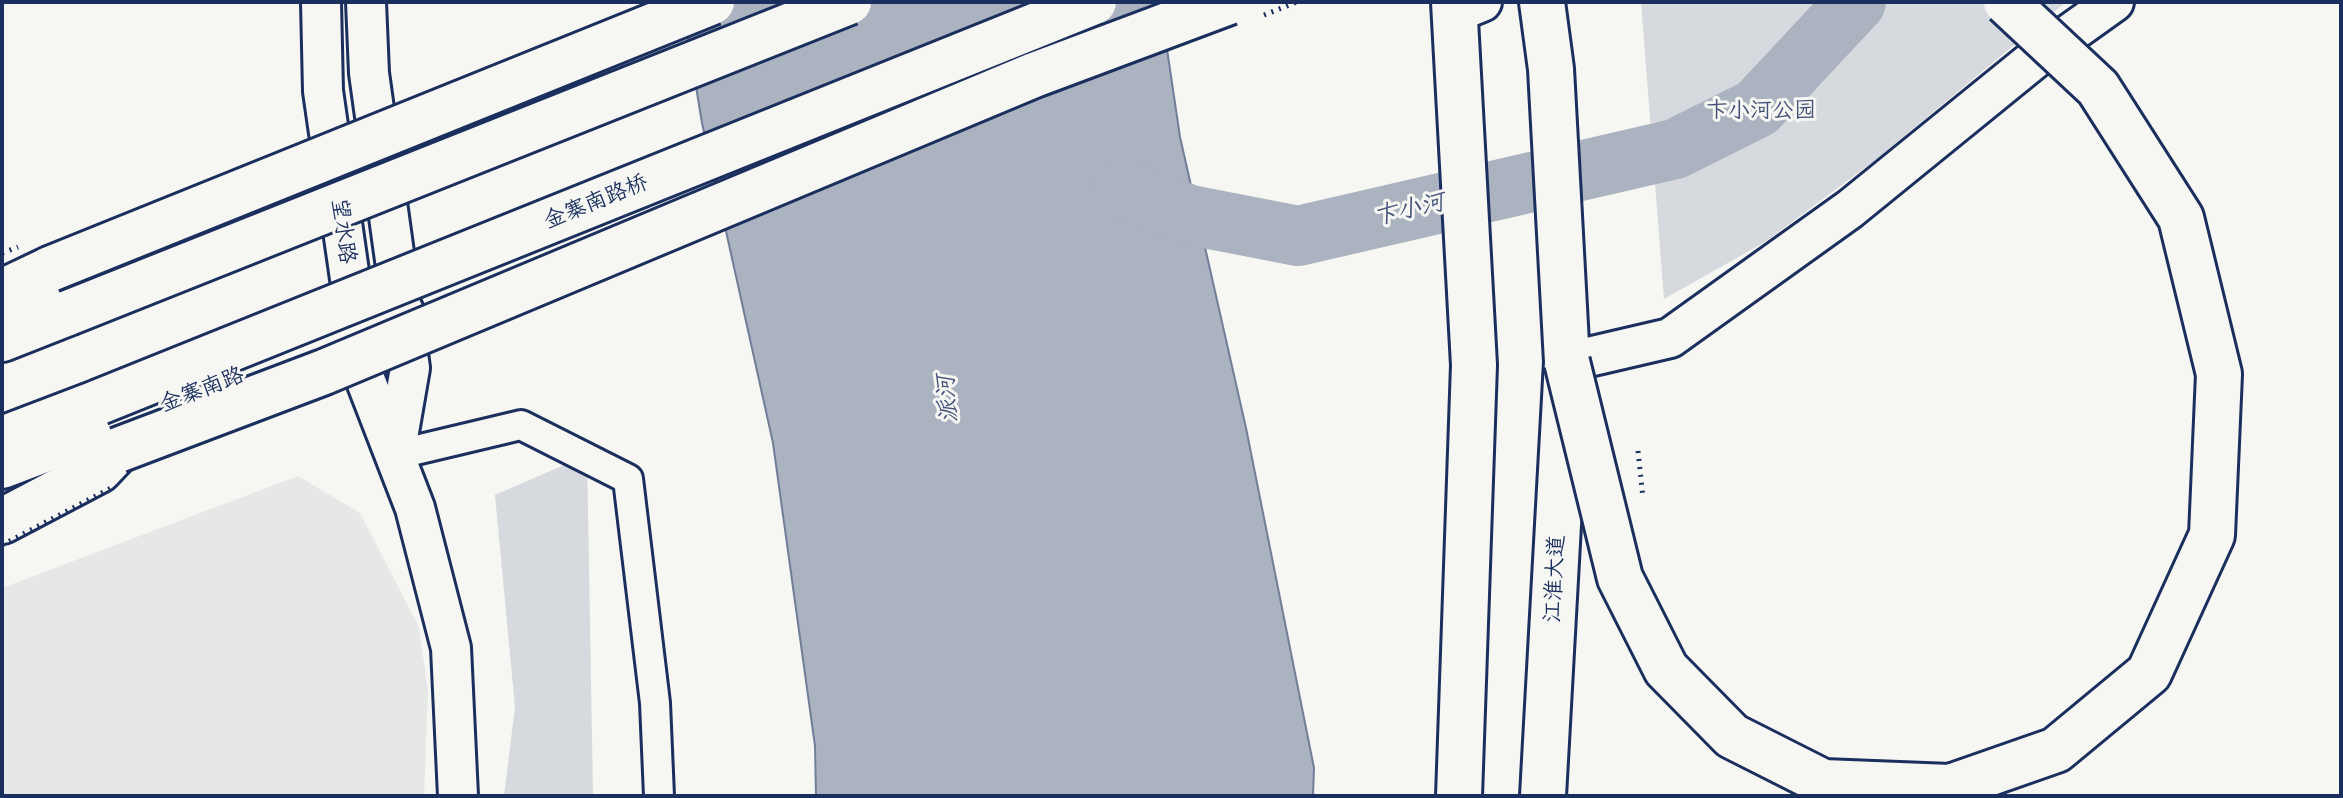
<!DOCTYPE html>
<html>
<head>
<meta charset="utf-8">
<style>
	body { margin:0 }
	#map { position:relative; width:2343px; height:798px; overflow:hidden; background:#f6f6f2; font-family:"Playpen Sans",sans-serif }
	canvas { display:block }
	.frame { position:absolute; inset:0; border:4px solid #1b2f5e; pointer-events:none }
</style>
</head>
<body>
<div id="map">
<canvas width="2343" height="798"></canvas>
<div class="frame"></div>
</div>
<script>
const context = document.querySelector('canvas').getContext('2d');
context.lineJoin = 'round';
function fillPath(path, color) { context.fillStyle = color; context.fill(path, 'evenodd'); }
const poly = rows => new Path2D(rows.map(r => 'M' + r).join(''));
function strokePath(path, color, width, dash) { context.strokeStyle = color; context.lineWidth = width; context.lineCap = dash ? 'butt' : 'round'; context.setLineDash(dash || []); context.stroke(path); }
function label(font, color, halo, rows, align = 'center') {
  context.font = font + ' "Playpen Sans","LXGW WenKai TC",sans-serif'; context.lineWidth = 6; context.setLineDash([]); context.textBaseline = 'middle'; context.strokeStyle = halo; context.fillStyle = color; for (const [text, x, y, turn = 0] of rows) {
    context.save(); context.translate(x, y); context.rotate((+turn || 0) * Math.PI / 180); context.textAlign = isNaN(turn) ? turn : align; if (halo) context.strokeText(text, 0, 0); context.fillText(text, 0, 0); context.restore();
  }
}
const built = poly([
	[298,476,360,513,419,627,428,692,424,796,2,796,2,588]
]);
const green = poly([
	[1641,2,2066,2,1878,158,1765,242,1664,299],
	[587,455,593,796,504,796,515,707,495,495]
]);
const water = poly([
	[682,2,1160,2,1180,137,1246,428,1314,768,1313,796,816,796,815,746,773,443,702,123,682,2]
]);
const river = poly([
	[1121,189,1190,215,1298,236,1675,149,1757,108,1856,2]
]);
const street = poly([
	[395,455,521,425,628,479,655,703,659,796]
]);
const secondary = poly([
	[321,2,323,91,364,376,415,508,451,648,458,796],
	[366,2,369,73,410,368,395,455],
	[1455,13,1482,2],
	[1567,362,1670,338,1850,209,2037,57,2114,2]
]);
const primary = poly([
	[1454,2,1474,365,1459,796],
	[1542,2,1551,69,1567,362,1543,796],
	[2,314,197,239],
	[2,466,402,314]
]);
const highway = poly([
	[2,292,50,269],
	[2,339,68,313],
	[2,439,99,402],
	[2,521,99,470,118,450]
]);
const pathBridge = poly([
	[1264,15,1297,2],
	[2,253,18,247],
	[1638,451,1643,498],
	[2,545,111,488]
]);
const primaryBridge = poly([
	[1567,362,1620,578,1666,669,1732,736,1823,782,1950,787,2056,750,2149,673,2212,535,2219,374,2181,218,2098,88,2006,2],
	[118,450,324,372,1034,75,1229,2]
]);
const highwayBridge = poly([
	[50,269,712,2],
	[68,313,849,2],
	[99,402,1094,2]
]);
const parkNames = [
	["卞小河公园",1761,111]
];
const streetNames = [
	["金寨南路桥",596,202,-22],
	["望水路",343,231,82],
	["金寨南路",202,390,-21],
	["江淮大道",1555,579,-87]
];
const waterNames = [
	["卞小河",1409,210,-13],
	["派河",948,399,-95]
];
fillPath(built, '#e6e7e7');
fillPath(green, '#d6d9dd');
fillPath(water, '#abb2c0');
strokePath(water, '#717e99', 2);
strokePath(river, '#abb2c0', 60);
strokePath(street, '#1b2f5e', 34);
strokePath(secondary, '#1b2f5e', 44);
strokePath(primary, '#1b2f5e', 50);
strokePath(highway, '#1b2f5e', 50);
strokePath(street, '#f6f6f2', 28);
strokePath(secondary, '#f6f6f2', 38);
strokePath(primary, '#f6f6f2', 44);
strokePath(highway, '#f6f6f2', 44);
strokePath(primaryBridge, '#1b2f5e', 50, []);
strokePath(highwayBridge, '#1b2f5e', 50, []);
strokePath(pathBridge, '#1b2f5e', 5, [2, 6]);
strokePath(primaryBridge, '#f6f6f2', 44);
strokePath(highwayBridge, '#f6f6f2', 44);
label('22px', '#405177', '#f6f6f2', parkNames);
label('22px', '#1b2f5e', '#f6f6f2', streetNames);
label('italic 24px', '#46567b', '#f6f6f2', waterNames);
</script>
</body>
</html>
